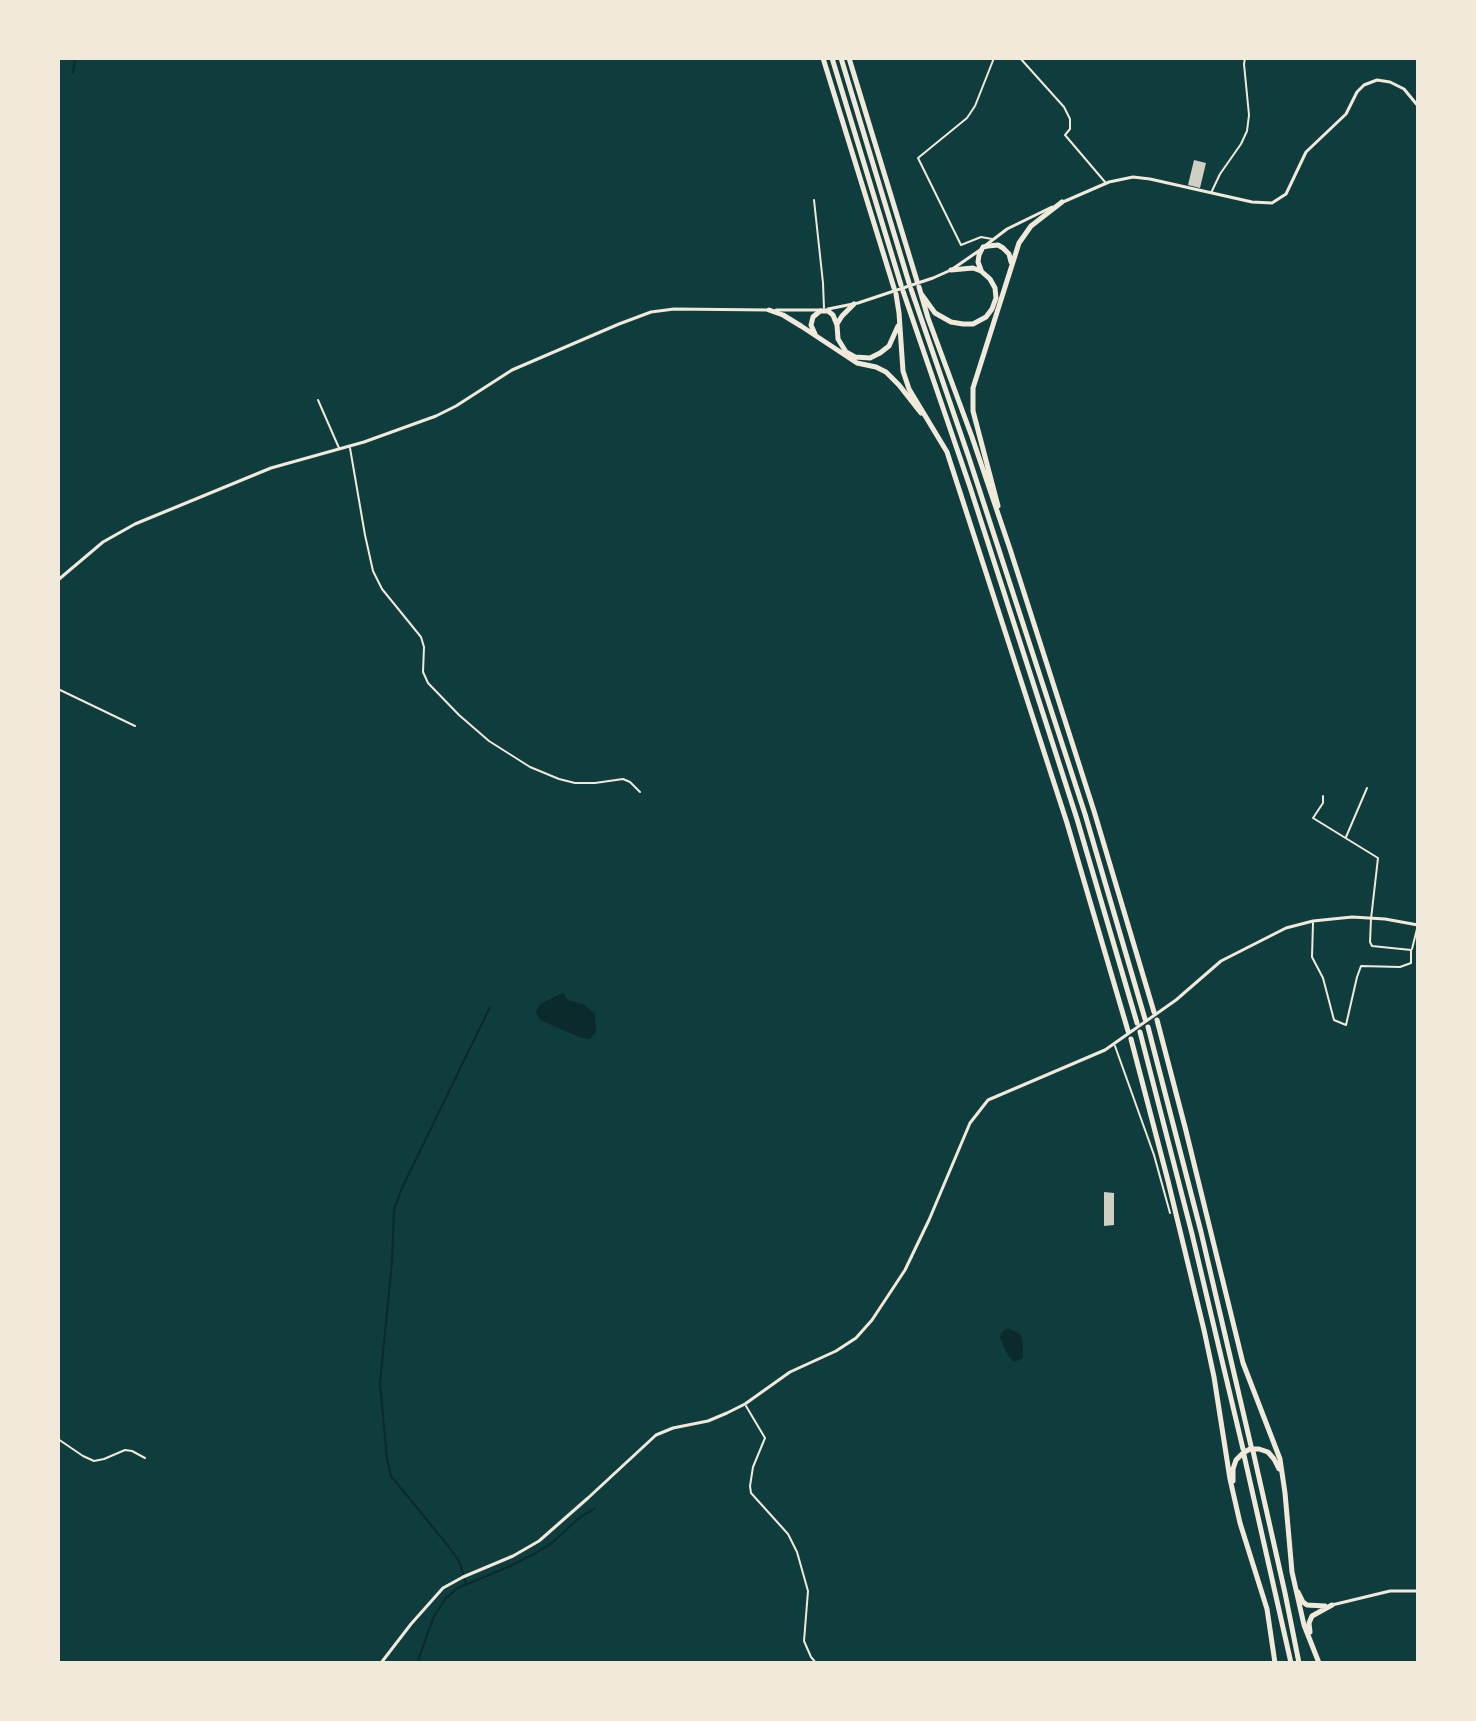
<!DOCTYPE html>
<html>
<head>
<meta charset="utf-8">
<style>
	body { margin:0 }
	#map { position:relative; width:1476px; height:1721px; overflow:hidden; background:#0f3d3e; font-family:Raleway,sans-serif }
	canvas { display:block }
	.frame { position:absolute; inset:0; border:60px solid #f1e9da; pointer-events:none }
</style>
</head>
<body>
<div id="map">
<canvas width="1476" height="1721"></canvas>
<div class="frame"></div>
</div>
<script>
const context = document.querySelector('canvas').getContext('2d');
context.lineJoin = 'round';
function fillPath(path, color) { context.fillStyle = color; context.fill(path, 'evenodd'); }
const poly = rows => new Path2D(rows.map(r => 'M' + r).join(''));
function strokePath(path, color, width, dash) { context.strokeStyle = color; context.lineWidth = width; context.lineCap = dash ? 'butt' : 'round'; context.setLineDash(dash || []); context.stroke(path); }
const water = poly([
	[563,993,568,1000,585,1005,595,1014,596,1032,590,1039,582,1038,540,1020,536,1012,540,1004],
	[1008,1328,1021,1335,1023,1344,1023,1358,1014,1362,1007,1354,1000,1337,1001,1333]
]);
const stream = poly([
	[73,73,75,58],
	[466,1584,460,1563,449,1547,391,1476,387,1459,380,1383,392,1262,394,1210,402,1188,490,1007],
	[417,1663,434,1616,446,1598,458,1588,508,1567,536,1553,553,1542,579,1518,595,1508]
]);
const building = poly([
	[1194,160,1206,163,1200,188,1188,185],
	[1104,1192,1114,1193,1114,1225,1104,1226]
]);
const minor = poly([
	[1020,58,1064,107,1070,119,1070,129,1065,135,1105,182],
	[1211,193,1220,174,1241,144,1247,131,1249,115,1244,64,1245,58],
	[814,200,823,283,824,308],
	[992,239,981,237,961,245,918,158,967,118,975,106,994,58],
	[318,400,339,448],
	[350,448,365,535,373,571,382,589,421,637,424,647,423,672,428,683,459,715,489,741,530,767,559,779,575,783,595,783,623,779,630,782,640,792],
	[58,689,135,726],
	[1346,837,1367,788],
	[1313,923,1312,957,1323,978,1334,1020,1346,1025,1357,977,1361,966,1400,967,1411,963,1411,950,1372,946,1370,942,1371,919,1378,858,1313,818,1323,803,1323,796],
	[1412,949,1418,925],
	[1115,1046,1154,1155,1170,1213],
	[58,1357,58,1370],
	[746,1406,765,1438,753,1467,750,1486,751,1493,788,1534,797,1552,808,1591,804,1641,811,1657,816,1663],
	[58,1439,83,1456,94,1461,104,1459,125,1450,132,1451,145,1458]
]);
const tertiary = poly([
	[1332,1605,1390,1591,1418,1591]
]);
const secondary = poly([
	[1063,202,1109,182,1133,177,1150,179,1252,202,1272,203,1286,194,1306,152,1346,114,1357,92,1364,85,1377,80,1390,82,1404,89,1418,106],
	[986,245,1007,229,1052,207],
	[828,309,858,303,933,278,951,270,980,250],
	[776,310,821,310],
	[58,580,103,542,135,524,271,468,364,442,436,416,456,406,512,370,619,324,651,312,674,309,769,310],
	[381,1663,411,1624,443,1588,463,1577,513,1556,539,1541,588,1498,656,1435,673,1428,708,1421,727,1413,745,1404,790,1372,836,1351,856,1338,872,1320,905,1270,929,1220,970,1123,988,1100,1105,1050,1176,1000,1221,961,1286,928,1313,921,1352,917,1385,919,1418,925]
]);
const motorway = poly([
	[823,58,894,288],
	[832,58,901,285],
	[841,58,909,283],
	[849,58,917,281],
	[981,270,978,262,979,255,983,247,988,246,998,245,1003,248,1009,254,1011,262],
	[919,287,928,318,972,437,1010,549,1094,811,1154,1012],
	[911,289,969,458,1085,814,1145,1019],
	[903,291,970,487,1077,819,1137,1023],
	[896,294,899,313,903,371,909,389,947,452,1067,823,1128,1031],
	[922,295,935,313,951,322,963,324,973,324,986,317,992,309,996,298,995,288,990,279,981,271,973,268,951,270],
	[769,310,783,315,801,326,857,363,876,367,886,372,899,385,921,413],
	[837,324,842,316,854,304],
	[815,334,811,325,813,317,820,311,828,311,833,315,837,325,838,339,846,352,855,357,870,358,880,353,889,346,898,326],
	[998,506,973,411,973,388,1019,243,1031,226,1062,202],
	[1157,1020,1185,1127,1243,1363,1280,1459,1285,1493,1292,1572,1304,1625,1319,1663],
	[1148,1027,1201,1232,1251,1446],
	[1140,1032,1192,1234,1243,1449],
	[1131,1039,1168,1181,1204,1330,1214,1377,1230,1479,1240,1523,1267,1609,1275,1663],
	[1253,1451,1285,1593,1299,1663],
	[1244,1455,1291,1663],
	[1233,1481,1233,1469,1236,1460,1243,1453,1250,1449,1259,1449,1268,1452,1274,1459,1279,1469],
	[1298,1592,1303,1602,1307,1605,1325,1606],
	[1310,1632,1309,1623,1312,1616,1332,1605]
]);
fillPath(water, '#0a2a2b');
strokePath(stream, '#0a2a2b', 2);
fillPath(building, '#cfcfc3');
strokePath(minor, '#f1e9da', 2);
strokePath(tertiary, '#f1e9da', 3);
strokePath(secondary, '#f1e9da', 3);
strokePath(motorway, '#f1e9da', 5);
</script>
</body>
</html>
